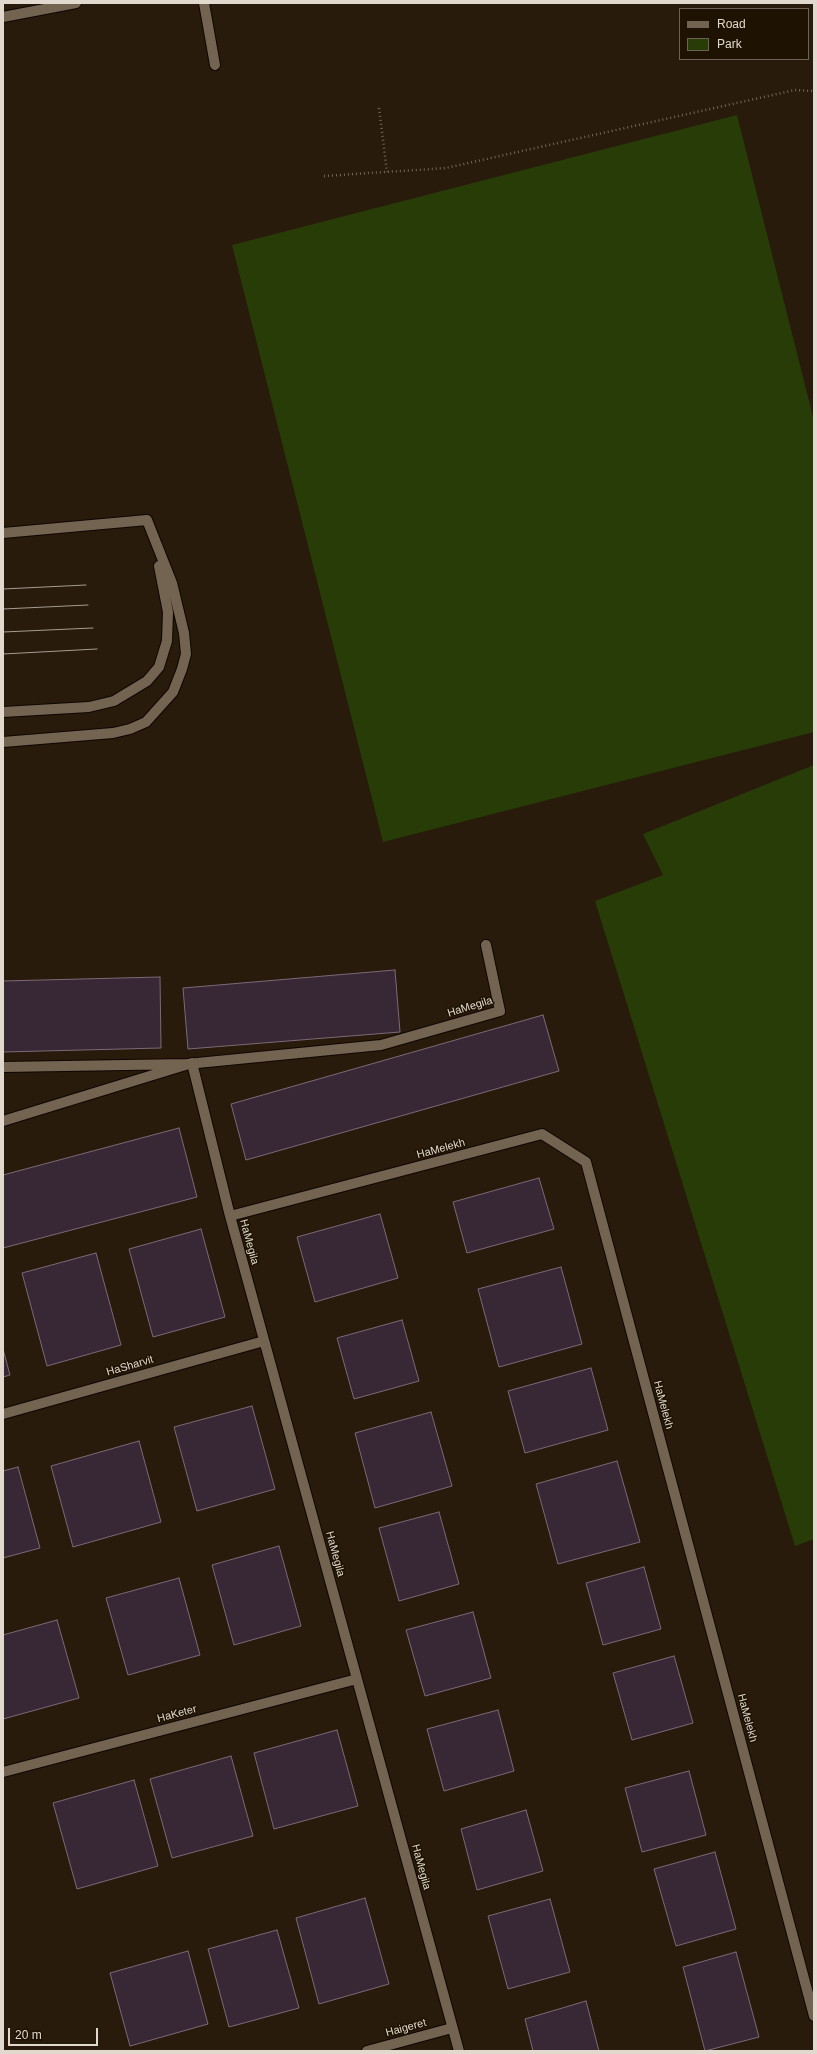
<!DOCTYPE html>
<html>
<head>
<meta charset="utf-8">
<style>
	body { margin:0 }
	#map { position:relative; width:817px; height:2054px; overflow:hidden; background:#281b0b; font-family:Helvetica,sans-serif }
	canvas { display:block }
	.frame { position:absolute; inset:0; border:4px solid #e1d8ce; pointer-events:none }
	.legend { position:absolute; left:679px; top:8px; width:130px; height:52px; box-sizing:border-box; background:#1e1203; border:1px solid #6c6154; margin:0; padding:5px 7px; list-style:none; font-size:12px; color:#e1d8ce }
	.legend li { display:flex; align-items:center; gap:8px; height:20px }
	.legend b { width:20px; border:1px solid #6c6154 }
	.scale { position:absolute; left:8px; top:2028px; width:90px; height:18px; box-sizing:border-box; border:2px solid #e1d8ce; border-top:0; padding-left:5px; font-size:12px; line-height:14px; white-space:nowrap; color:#e1d8ce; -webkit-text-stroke:3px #1e1203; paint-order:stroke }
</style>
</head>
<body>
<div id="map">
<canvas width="817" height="2054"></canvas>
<div class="frame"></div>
<ul class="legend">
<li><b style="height:5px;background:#736452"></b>Road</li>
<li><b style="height:11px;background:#273c07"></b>Park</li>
</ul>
<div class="scale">20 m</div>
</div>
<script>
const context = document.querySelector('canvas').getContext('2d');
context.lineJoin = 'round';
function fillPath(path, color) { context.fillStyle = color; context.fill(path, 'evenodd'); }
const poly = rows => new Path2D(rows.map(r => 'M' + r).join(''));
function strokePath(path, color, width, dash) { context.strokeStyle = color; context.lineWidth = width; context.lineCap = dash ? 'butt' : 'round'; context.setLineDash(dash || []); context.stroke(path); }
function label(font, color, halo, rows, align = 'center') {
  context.font = font + ' Helvetica,sans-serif'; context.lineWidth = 3; context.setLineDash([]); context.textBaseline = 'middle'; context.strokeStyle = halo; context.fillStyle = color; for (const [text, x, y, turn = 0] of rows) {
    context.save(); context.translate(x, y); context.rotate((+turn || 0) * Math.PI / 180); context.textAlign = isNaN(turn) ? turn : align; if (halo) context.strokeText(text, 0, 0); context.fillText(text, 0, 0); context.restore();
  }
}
const green = poly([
	[737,115,814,421,814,732,383,842,232,245],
	[814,765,814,1539,795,1546,595,901,663,875,643,834]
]);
const building = poly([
	[395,970,400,1032,188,1049,183,988,395,970],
	[160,977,161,1048,3,1052,3,981,160,977],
	[543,1015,559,1071,246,1160,231,1104,543,1015],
	[179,1128,197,1197,3,1248,3,1175,179,1128],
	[539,1178,554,1229,467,1253,453,1202,539,1178],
	[380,1214,398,1278,315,1302,297,1237,380,1214],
	[201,1229,225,1317,153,1337,129,1249,201,1229],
	[96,1253,121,1345,47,1366,22,1273,96,1253],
	[561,1267,582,1344,499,1367,478,1289,561,1267],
	[402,1320,419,1381,354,1399,337,1338,402,1320],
	[3,1349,10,1375,3,1377,3,1349],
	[591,1368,608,1430,525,1453,508,1391,591,1368],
	[252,1406,275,1489,197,1511,174,1427,252,1406],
	[431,1412,452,1486,375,1508,355,1433,431,1412],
	[139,1441,161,1522,73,1547,51,1466,139,1441],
	[617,1461,640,1542,558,1564,536,1484,617,1461],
	[18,1467,40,1548,3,1558,3,1471,18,1467],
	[439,1512,459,1584,399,1601,379,1528,439,1512],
	[279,1546,301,1626,234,1645,212,1565,279,1546],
	[644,1567,661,1629,603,1645,586,1583,644,1567],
	[179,1578,200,1655,128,1675,106,1598,179,1578],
	[473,1612,491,1678,425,1696,406,1630,473,1612],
	[57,1620,79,1698,3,1719,3,1635,57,1620],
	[674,1656,693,1723,632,1740,613,1673,674,1656],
	[498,1710,514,1771,444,1791,427,1729,498,1710],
	[337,1730,358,1806,274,1829,254,1753,337,1730],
	[231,1756,253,1836,172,1858,150,1779,231,1756],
	[689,1771,706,1835,642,1852,625,1788,689,1771],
	[134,1780,158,1866,77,1889,53,1803,134,1780],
	[526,1810,543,1871,477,1890,461,1829,526,1810],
	[715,1852,736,1929,676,1946,654,1869,715,1852],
	[365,1898,389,1984,319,2004,296,1918,365,1898],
	[550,1899,570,1972,508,1989,488,1916,550,1899],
	[277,1930,299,2008,229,2027,208,1949,277,1930],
	[188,1951,208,2024,130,2046,110,1973,188,1951],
	[736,1952,759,2037,705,2051,683,1967,736,1952],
	[586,2001,599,2051,533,2051,525,2019,586,2001]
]);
const path = poly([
	[379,108,387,172],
	[324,176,446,168,795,90,814,91]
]);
const minor = poly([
	[204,3,215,65],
	[3,17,76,3],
	[3,533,147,520],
	[3,712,89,707,114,701,147,681,159,667,167,641,168,612,159,566],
	[3,742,113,733,130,729,146,722,173,692,182,669,186,654,184,633,172,583,147,520],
	[3,1067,187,1064,381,1045,500,1011,486,945],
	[3,1121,192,1063,230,1216,459,2051],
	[230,1216,542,1134,586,1162,814,2016],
	[3,1414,264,1341],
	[3,1772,357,1679],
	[367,2051,452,2028]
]);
const tram = poly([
	[3,589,86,585],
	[3,609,88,605],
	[3,632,93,628],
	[3,654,97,649]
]);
const streetNames = [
	["HaMegila",470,1007,-17],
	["HaMelekh",441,1149,-15],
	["HaMegila",249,1242,75],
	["HaSharvit",130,1366,-16],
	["HaMelekh",663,1405,75],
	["HaMegila",335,1554,75],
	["HaKeter",177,1714,-15],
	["HaMelekh",747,1718,75],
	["HaMegila",421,1867,75],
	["Haigeret",406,2028,-15]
];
fillPath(green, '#273c07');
fillPath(building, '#382734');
strokePath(building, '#7d6978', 1);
strokePath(minor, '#100600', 12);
strokePath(path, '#73675a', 2.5, [1, 3]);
strokePath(minor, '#736452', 10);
strokePath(tram, '#a69c90', 1);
label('11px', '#e1d8ce', '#1e1203', streetNames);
</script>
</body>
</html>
